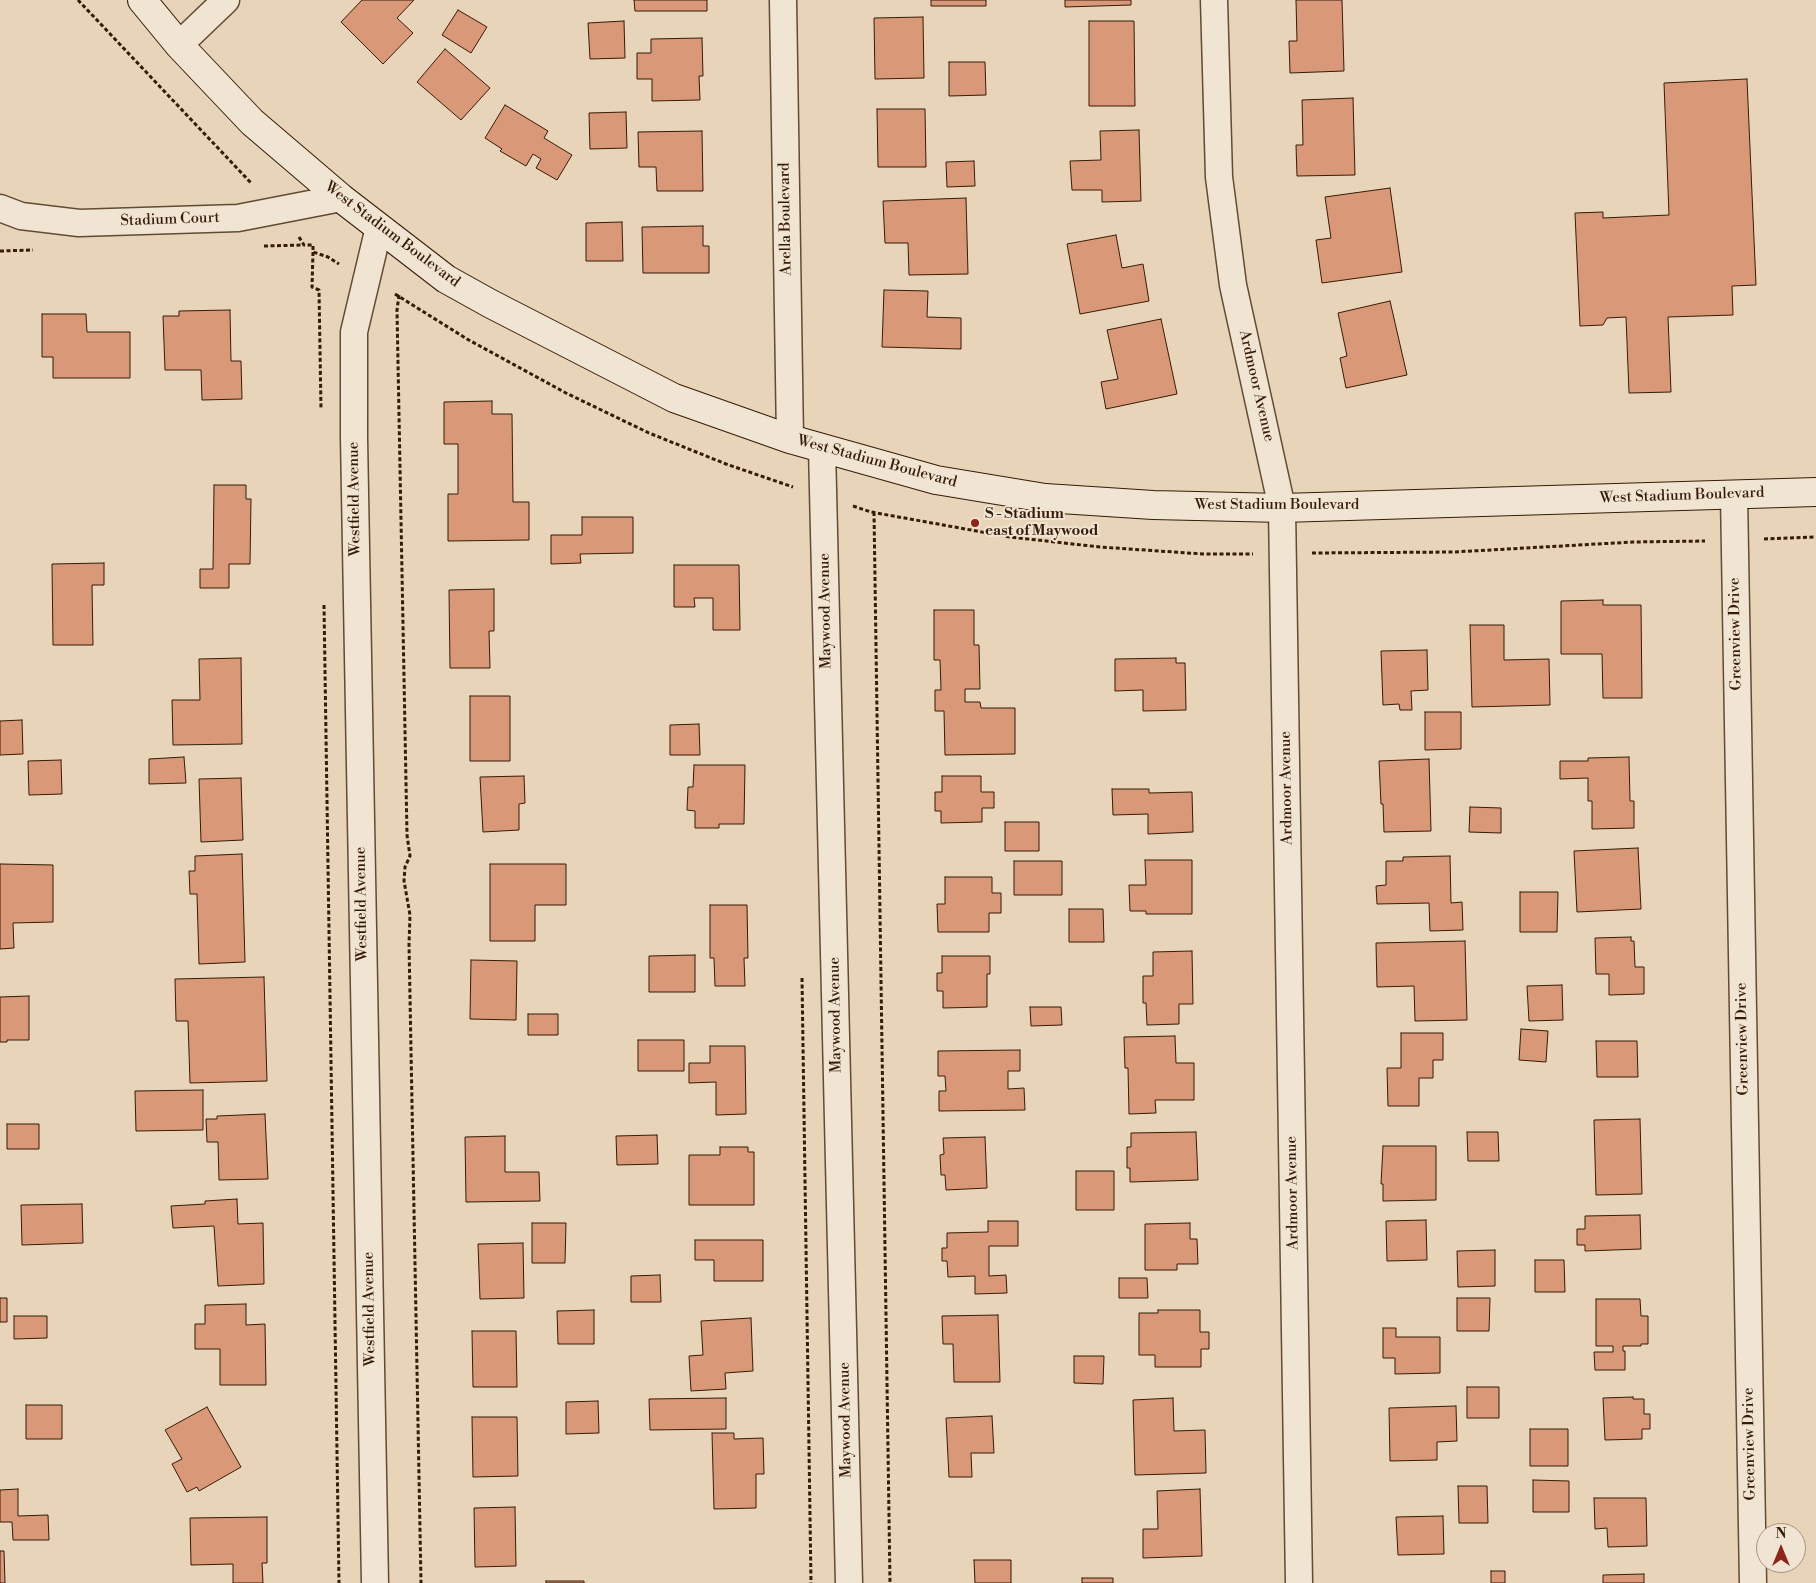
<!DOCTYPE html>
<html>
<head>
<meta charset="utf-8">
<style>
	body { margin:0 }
	#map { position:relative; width:1816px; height:1583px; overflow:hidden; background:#e8d5b9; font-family:"Libre Bodoni",serif }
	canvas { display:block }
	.north { position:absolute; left:1756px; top:1523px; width:50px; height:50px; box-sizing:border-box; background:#f0e4d2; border:1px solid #a69480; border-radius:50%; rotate:0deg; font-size:14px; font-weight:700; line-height:20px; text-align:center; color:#361b06 }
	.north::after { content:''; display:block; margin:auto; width:18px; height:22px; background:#8f2418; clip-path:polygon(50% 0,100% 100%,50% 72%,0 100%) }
</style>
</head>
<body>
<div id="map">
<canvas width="1816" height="1583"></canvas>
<div class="north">N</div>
</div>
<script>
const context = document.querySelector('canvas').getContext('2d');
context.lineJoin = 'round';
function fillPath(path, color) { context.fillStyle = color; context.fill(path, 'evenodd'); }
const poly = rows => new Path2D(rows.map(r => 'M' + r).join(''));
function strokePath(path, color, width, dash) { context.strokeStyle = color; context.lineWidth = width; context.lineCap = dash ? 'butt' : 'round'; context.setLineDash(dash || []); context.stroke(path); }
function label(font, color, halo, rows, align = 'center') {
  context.font = font + ' "Libre Bodoni",serif'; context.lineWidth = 4; context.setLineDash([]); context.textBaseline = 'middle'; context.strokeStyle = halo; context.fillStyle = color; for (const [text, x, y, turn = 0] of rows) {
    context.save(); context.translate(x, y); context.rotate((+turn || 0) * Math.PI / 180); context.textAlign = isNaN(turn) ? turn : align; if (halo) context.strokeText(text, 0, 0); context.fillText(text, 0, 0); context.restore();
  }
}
const building = poly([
	[362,0,414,0,397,18,413,33,383,64,341,22,362,0],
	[634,0,707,0,707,11,635,11,634,0],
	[931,0,986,0,986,6,931,6,931,0],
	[1065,0,1131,0,1131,5,1065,7,1065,0],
	[1296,0,1342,0,1344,71,1290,73,1289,41,1297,41,1296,0],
	[458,10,487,27,471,53,442,35,458,10],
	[923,17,924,78,875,79,874,18,923,17],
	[624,21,625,58,590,59,588,23,624,21],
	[1089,21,1134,21,1135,106,1089,106,1089,21],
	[702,38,703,76,699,76,700,100,652,101,652,79,637,79,637,53,651,53,651,39,702,38],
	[445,49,490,88,461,120,417,82,445,49],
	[949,62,985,62,986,95,949,96,949,62],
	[1747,79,1756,285,1732,286,1733,315,1668,317,1671,392,1629,393,1626,317,1607,318,1603,325,1580,326,1575,213,1603,212,1603,218,1669,215,1664,83,1747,79],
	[1353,98,1355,175,1297,176,1296,145,1303,145,1302,100,1353,98],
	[505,105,548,131,544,138,572,155,557,180,536,168,541,159,533,154,526,166,500,151,502,149,485,138,505,105],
	[877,109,925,109,926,167,878,167,877,109],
	[626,112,627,148,590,149,589,113,626,112],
	[1139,130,1141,201,1102,202,1102,190,1072,190,1070,161,1101,160,1100,131,1139,130],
	[702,131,703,191,657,191,656,167,639,167,638,132,702,131],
	[974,161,975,186,947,187,946,162,974,161],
	[1390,188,1402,272,1322,283,1316,240,1331,238,1325,197,1390,188],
	[966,198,968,274,909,275,908,243,885,243,883,201,966,198],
	[622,222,623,261,586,261,586,223,622,222],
	[703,226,703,246,709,246,709,273,643,273,642,227,703,226],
	[1116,235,1122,268,1143,264,1149,301,1080,314,1067,244,1116,235],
	[884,290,928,291,927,317,961,318,961,349,882,347,884,290],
	[1390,301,1407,375,1346,388,1340,358,1347,356,1338,313,1390,301],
	[230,310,231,361,241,361,242,399,202,400,201,370,165,370,163,316,179,316,179,311,230,310],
	[42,314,86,314,87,332,130,332,130,378,53,378,53,357,42,357,42,314],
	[1161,319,1177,394,1106,409,1101,382,1118,379,1107,330,1161,319],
	[492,401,492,414,512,414,513,502,529,502,529,540,448,541,448,494,458,494,458,444,444,444,444,402,492,401],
	[214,485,246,485,246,499,251,499,250,564,229,564,229,588,200,588,200,569,213,569,214,485],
	[582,517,633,517,633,553,580,554,581,563,551,564,551,535,582,535,582,517],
	[104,563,104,585,92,585,93,645,53,645,52,564,104,563],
	[674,565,739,565,740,630,713,630,713,598,694,598,695,607,674,607,674,565],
	[494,589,494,631,489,631,490,668,450,668,449,590,494,589],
	[1603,600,1603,605,1641,605,1642,698,1603,698,1602,654,1561,654,1561,601,1603,600],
	[934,610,974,610,974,645,979,645,980,689,965,689,965,702,980,702,981,708,1015,708,1015,754,945,755,944,711,935,711,935,690,941,690,940,660,934,660,934,610],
	[1470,625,1504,625,1504,660,1549,659,1550,705,1472,707,1470,625],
	[1427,650,1428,690,1411,691,1412,710,1400,710,1399,704,1383,705,1381,651,1427,650],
	[241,658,242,744,173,745,172,700,200,700,199,659,241,658],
	[1176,658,1176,663,1185,663,1186,710,1143,711,1143,690,1115,691,1115,659,1176,658],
	[470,696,510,696,510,761,470,761,470,696],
	[1425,712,1461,712,1461,749,1425,750,1425,712],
	[22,720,23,754,0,755,0,721,22,720],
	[699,724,700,755,670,755,670,725,699,724],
	[184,757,186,783,149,784,149,759,184,757],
	[1629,757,1630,801,1634,801,1634,828,1592,829,1592,801,1588,801,1588,778,1560,779,1560,761,1588,761,1588,758,1629,757],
	[1429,759,1431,831,1384,832,1383,804,1381,804,1379,761,1429,759],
	[61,760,62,794,29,795,28,761,61,760],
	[694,765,745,765,744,824,719,824,719,828,695,828,695,811,687,810,688,787,693,787,694,765],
	[524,776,525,803,519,804,519,830,483,832,480,777,524,776],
	[942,776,981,776,981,792,994,792,994,808,982,808,982,822,941,823,941,811,935,811,935,792,942,792,942,776],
	[241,778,243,840,201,842,199,779,241,778],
	[1112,789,1149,789,1149,793,1192,792,1193,832,1148,834,1148,814,1113,815,1112,789],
	[1470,807,1501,808,1501,833,1469,832,1470,807],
	[1005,822,1039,822,1039,851,1005,851,1005,822],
	[1638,848,1641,909,1577,912,1574,851,1638,848],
	[242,854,245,962,199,964,197,894,190,894,189,871,195,871,195,856,242,854],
	[1450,856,1451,903,1462,902,1463,930,1430,931,1429,903,1377,904,1376,886,1386,885,1386,861,1403,861,1403,857,1450,856],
	[1145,860,1192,860,1192,914,1146,914,1146,911,1130,911,1129,885,1146,885,1145,860],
	[1014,861,1062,861,1062,895,1014,895,1014,861],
	[0,864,53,865,53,922,13,923,14,948,0,949,0,864],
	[490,864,566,864,566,905,535,905,535,941,490,941,490,864],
	[945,877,992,877,992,893,1001,893,1001,913,989,913,989,932,938,932,937,904,945,904,945,877],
	[1520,892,1558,892,1557,932,1520,932,1520,892],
	[710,905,747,905,748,958,744,958,745,986,715,986,714,958,710,958,710,905],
	[1069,909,1103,909,1104,942,1069,942,1069,909],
	[1631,937,1631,941,1634,941,1635,967,1644,967,1644,994,1609,995,1609,974,1596,974,1595,938,1631,937],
	[1465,941,1467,1020,1415,1021,1414,986,1377,987,1376,943,1465,941],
	[1192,951,1193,1004,1179,1004,1179,1024,1147,1025,1146,1003,1143,1003,1143,976,1153,976,1153,952,1192,951],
	[695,955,695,992,649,992,649,956,695,955],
	[942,956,990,956,990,974,987,974,987,1007,943,1008,943,991,937,991,937,973,942,973,942,956],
	[471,960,517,961,516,1020,470,1019,471,960],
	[264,977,267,1081,190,1083,188,1021,176,1021,175,979,264,977],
	[1562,985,1563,1020,1529,1021,1527,986,1562,985],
	[29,996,29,1040,7,1040,7,1042,0,1042,0,997,29,996],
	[1030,1007,1061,1007,1062,1025,1031,1026,1030,1007],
	[528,1014,558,1014,558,1035,528,1035,528,1014],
	[1521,1029,1548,1031,1546,1062,1519,1060,1521,1029],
	[1401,1033,1443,1033,1443,1060,1433,1060,1433,1078,1419,1078,1419,1106,1388,1106,1387,1068,1401,1068,1401,1033],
	[1175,1036,1176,1063,1194,1063,1194,1100,1155,1100,1156,1113,1129,1114,1128,1068,1125,1068,1124,1037,1175,1036],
	[638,1040,684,1040,684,1071,638,1071,638,1040],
	[1596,1041,1637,1041,1638,1077,1597,1077,1596,1041],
	[710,1046,745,1046,746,1114,716,1115,716,1082,689,1083,689,1063,710,1063,710,1046],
	[1020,1050,1020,1071,1008,1071,1008,1089,1024,1088,1025,1110,939,1111,939,1091,946,1091,945,1076,938,1076,938,1051,1020,1050],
	[203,1090,203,1130,136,1131,135,1091,203,1090],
	[265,1114,268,1179,219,1180,218,1142,207,1142,206,1119,217,1119,217,1116,265,1114],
	[1640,1119,1642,1194,1596,1195,1594,1120,1640,1119],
	[7,1124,39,1124,39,1149,7,1149,7,1124],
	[1196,1132,1198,1180,1130,1182,1130,1168,1127,1168,1127,1147,1131,1147,1131,1133,1196,1132],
	[1467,1132,1498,1132,1499,1161,1468,1161,1467,1132],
	[657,1135,658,1164,617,1165,616,1136,657,1135],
	[505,1136,505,1172,539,1172,540,1201,466,1202,465,1137,505,1136],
	[985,1137,987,1188,946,1190,945,1175,941,1175,940,1155,944,1154,943,1138,985,1137],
	[1383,1146,1436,1146,1436,1200,1383,1201,1383,1184,1381,1184,1383,1146],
	[720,1147,748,1147,748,1152,754,1152,754,1205,689,1205,689,1155,720,1155,720,1147],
	[1076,1171,1114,1171,1114,1210,1076,1210,1076,1171],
	[237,1199,238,1224,263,1223,264,1284,218,1286,214,1226,173,1228,171,1206,205,1204,205,1201,237,1199],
	[82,1204,83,1243,22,1245,21,1205,82,1204],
	[1640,1215,1641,1249,1585,1251,1585,1245,1577,1245,1577,1229,1585,1229,1585,1216,1640,1215],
	[1426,1220,1427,1260,1387,1261,1386,1221,1426,1220],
	[988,1221,1018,1221,1018,1246,989,1246,989,1276,1006,1275,1007,1293,975,1294,975,1276,948,1277,947,1261,942,1261,942,1248,947,1248,947,1233,988,1232,988,1221],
	[532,1223,566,1223,565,1263,532,1263,532,1223],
	[1190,1223,1190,1239,1197,1239,1198,1264,1177,1264,1177,1270,1145,1270,1145,1224,1190,1223],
	[695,1240,763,1240,763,1281,714,1281,714,1260,695,1260,695,1240],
	[523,1243,524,1298,480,1299,478,1244,523,1243],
	[1495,1250,1495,1286,1458,1287,1457,1251,1495,1250],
	[1535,1260,1564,1260,1565,1292,1535,1292,1535,1260],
	[660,1275,661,1302,631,1302,631,1276,660,1275],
	[1119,1278,1147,1278,1148,1298,1119,1298,1119,1278],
	[0,1298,7,1298,7,1322,0,1322,0,1298],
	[1457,1298,1490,1298,1489,1331,1457,1331,1457,1298],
	[1596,1299,1640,1299,1641,1316,1648,1316,1648,1344,1641,1344,1641,1346,1623,1346,1623,1351,1625,1351,1625,1370,1595,1370,1594,1352,1613,1352,1613,1346,1596,1346,1596,1299],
	[246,1304,246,1325,265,1324,266,1385,220,1385,220,1349,195,1349,195,1324,205,1324,205,1305,246,1304],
	[594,1310,594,1344,558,1344,557,1311,594,1310],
	[1158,1310,1200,1310,1200,1332,1209,1332,1209,1349,1201,1349,1201,1367,1155,1367,1155,1355,1139,1355,1139,1313,1158,1313,1158,1310],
	[998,1315,1000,1382,954,1382,953,1344,943,1344,942,1316,998,1315],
	[14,1316,47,1316,47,1338,14,1339,14,1316],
	[751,1318,753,1371,725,1373,726,1389,691,1391,689,1356,703,1355,701,1321,751,1318],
	[1383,1328,1396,1328,1396,1337,1440,1337,1440,1373,1395,1374,1395,1358,1383,1358,1383,1328],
	[472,1331,516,1331,517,1387,473,1387,472,1331],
	[1074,1356,1104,1356,1103,1384,1074,1383,1074,1356],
	[1467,1387,1499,1387,1499,1418,1467,1418,1467,1387],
	[1633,1397,1633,1399,1644,1399,1644,1414,1650,1414,1650,1429,1642,1429,1642,1439,1605,1440,1603,1398,1633,1397],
	[726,1398,726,1429,650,1430,649,1399,726,1398],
	[1173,1398,1174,1431,1205,1430,1206,1473,1135,1475,1133,1400,1173,1398],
	[598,1401,599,1433,566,1434,566,1402,598,1401],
	[26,1405,62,1405,62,1439,26,1439,26,1405],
	[1456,1406,1457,1441,1437,1442,1437,1460,1390,1461,1389,1408,1456,1406],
	[207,1407,241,1467,199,1491,197,1487,187,1492,172,1464,182,1459,165,1430,207,1407],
	[992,1416,994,1453,971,1453,972,1477,949,1477,946,1418,992,1416],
	[472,1417,517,1417,518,1476,473,1477,472,1417],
	[1530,1429,1568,1429,1568,1466,1530,1466,1530,1429],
	[712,1433,734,1433,734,1439,763,1438,764,1474,756,1474,756,1508,714,1509,712,1433],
	[1533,1480,1569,1481,1569,1512,1533,1512,1533,1480],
	[1458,1486,1487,1486,1488,1523,1459,1523,1458,1486],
	[18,1489,18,1516,48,1515,49,1540,13,1540,12,1522,0,1522,0,1490,18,1489],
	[1200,1489,1202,1556,1143,1558,1143,1529,1158,1529,1157,1491,1200,1489],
	[1594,1498,1646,1498,1647,1546,1608,1547,1607,1528,1595,1529,1594,1498],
	[515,1507,516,1566,475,1567,474,1508,515,1507],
	[1443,1516,1444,1554,1398,1555,1396,1517,1443,1516],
	[267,1517,267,1563,262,1563,263,1583,233,1583,233,1564,191,1565,190,1518,267,1517],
	[0,1551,4,1551,5,1583,0,1583,0,1551],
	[974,1560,1011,1560,1011,1583,975,1583,974,1560],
	[1491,1571,1505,1571,1505,1583,1491,1583,1491,1571],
	[1644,1574,1644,1583,1603,1583,1603,1575,1644,1574],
	[1082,1578,1113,1578,1113,1583,1082,1583,1082,1578],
	[546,1581,584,1581,584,1583,546,1583,546,1581]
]);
const path = poly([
	[78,0,252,184],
	[299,237,304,245,313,245,313,252,328,257,339,264],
	[264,246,304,245],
	[0,251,33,250],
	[313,252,312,287,319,290,321,409],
	[395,294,467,339,566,393,649,433,726,464,793,487],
	[399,295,397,310,407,835,410,856,405,867,404,881,410,915,409,944,421,1583],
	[853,506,871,512,1010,537,1100,547,1203,554,1253,554],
	[874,512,890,1583],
	[1764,539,1816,537],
	[1312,553,1454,552,1633,542,1705,541],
	[324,605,339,1583],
	[802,978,811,1583]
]);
const minor = poly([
	[783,0,790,439],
	[1214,0,1219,177,1233,285,1282,508,1299,1583],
	[179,45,226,0],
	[0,208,21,216,79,223,238,218,341,198],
	[822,448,849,1583],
	[1734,495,1753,1583],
	[375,1583,354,438,354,332,379,227]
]);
const secondary = poly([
	[142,0,179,45,252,122,341,198,446,279,491,304,674,398,790,439,936,480,1045,498,1153,505,1282,508,1816,492]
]);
const markers = [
	[975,523,5,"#8f2418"]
];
const streetNames = [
	["Arella Boulevard",786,219,-91],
	["Stadium Court",170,220,-2],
	["West Stadium Boulevard",392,235,37],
	["Ardmoor Avenue",1256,386,77],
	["West Stadium Boulevard",877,462,15],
	["West Stadium Boulevard",1682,496,-2],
	["Westfield Avenue",355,499,-91],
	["West Stadium Boulevard",1277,505],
	["Maywood Avenue",826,611,-91],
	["Greenview Drive",1736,634,-91],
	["Ardmoor Avenue",1287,788,-91],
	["Westfield Avenue",362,904,-91],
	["Maywood Avenue",836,1015,-91],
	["Greenview Drive",1743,1039,-91],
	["Ardmoor Avenue",1293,1193,-91],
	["Westfield Avenue",370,1309,-91],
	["Maywood Avenue",846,1420,-91],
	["Greenview Drive",1750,1444,-91]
];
const poiNames = [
	["S - Stadium",985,514],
	["east of Maywood",985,531]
];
fillPath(building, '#d99877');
strokePath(building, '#361b06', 1);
strokePath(minor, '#624a33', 29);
strokePath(secondary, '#361b06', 30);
strokePath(path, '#361b06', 3, [4, 2.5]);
strokePath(minor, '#f0e4d2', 26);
strokePath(secondary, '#f0e4d2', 28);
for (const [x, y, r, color] of markers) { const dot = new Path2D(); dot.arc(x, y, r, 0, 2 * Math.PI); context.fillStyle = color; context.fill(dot); strokePath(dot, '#f0e4d2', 2); }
label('15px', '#361b06', '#f0e4d2', streetNames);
label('bold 15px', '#361b06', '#f0e4d2', poiNames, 'left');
</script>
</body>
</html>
